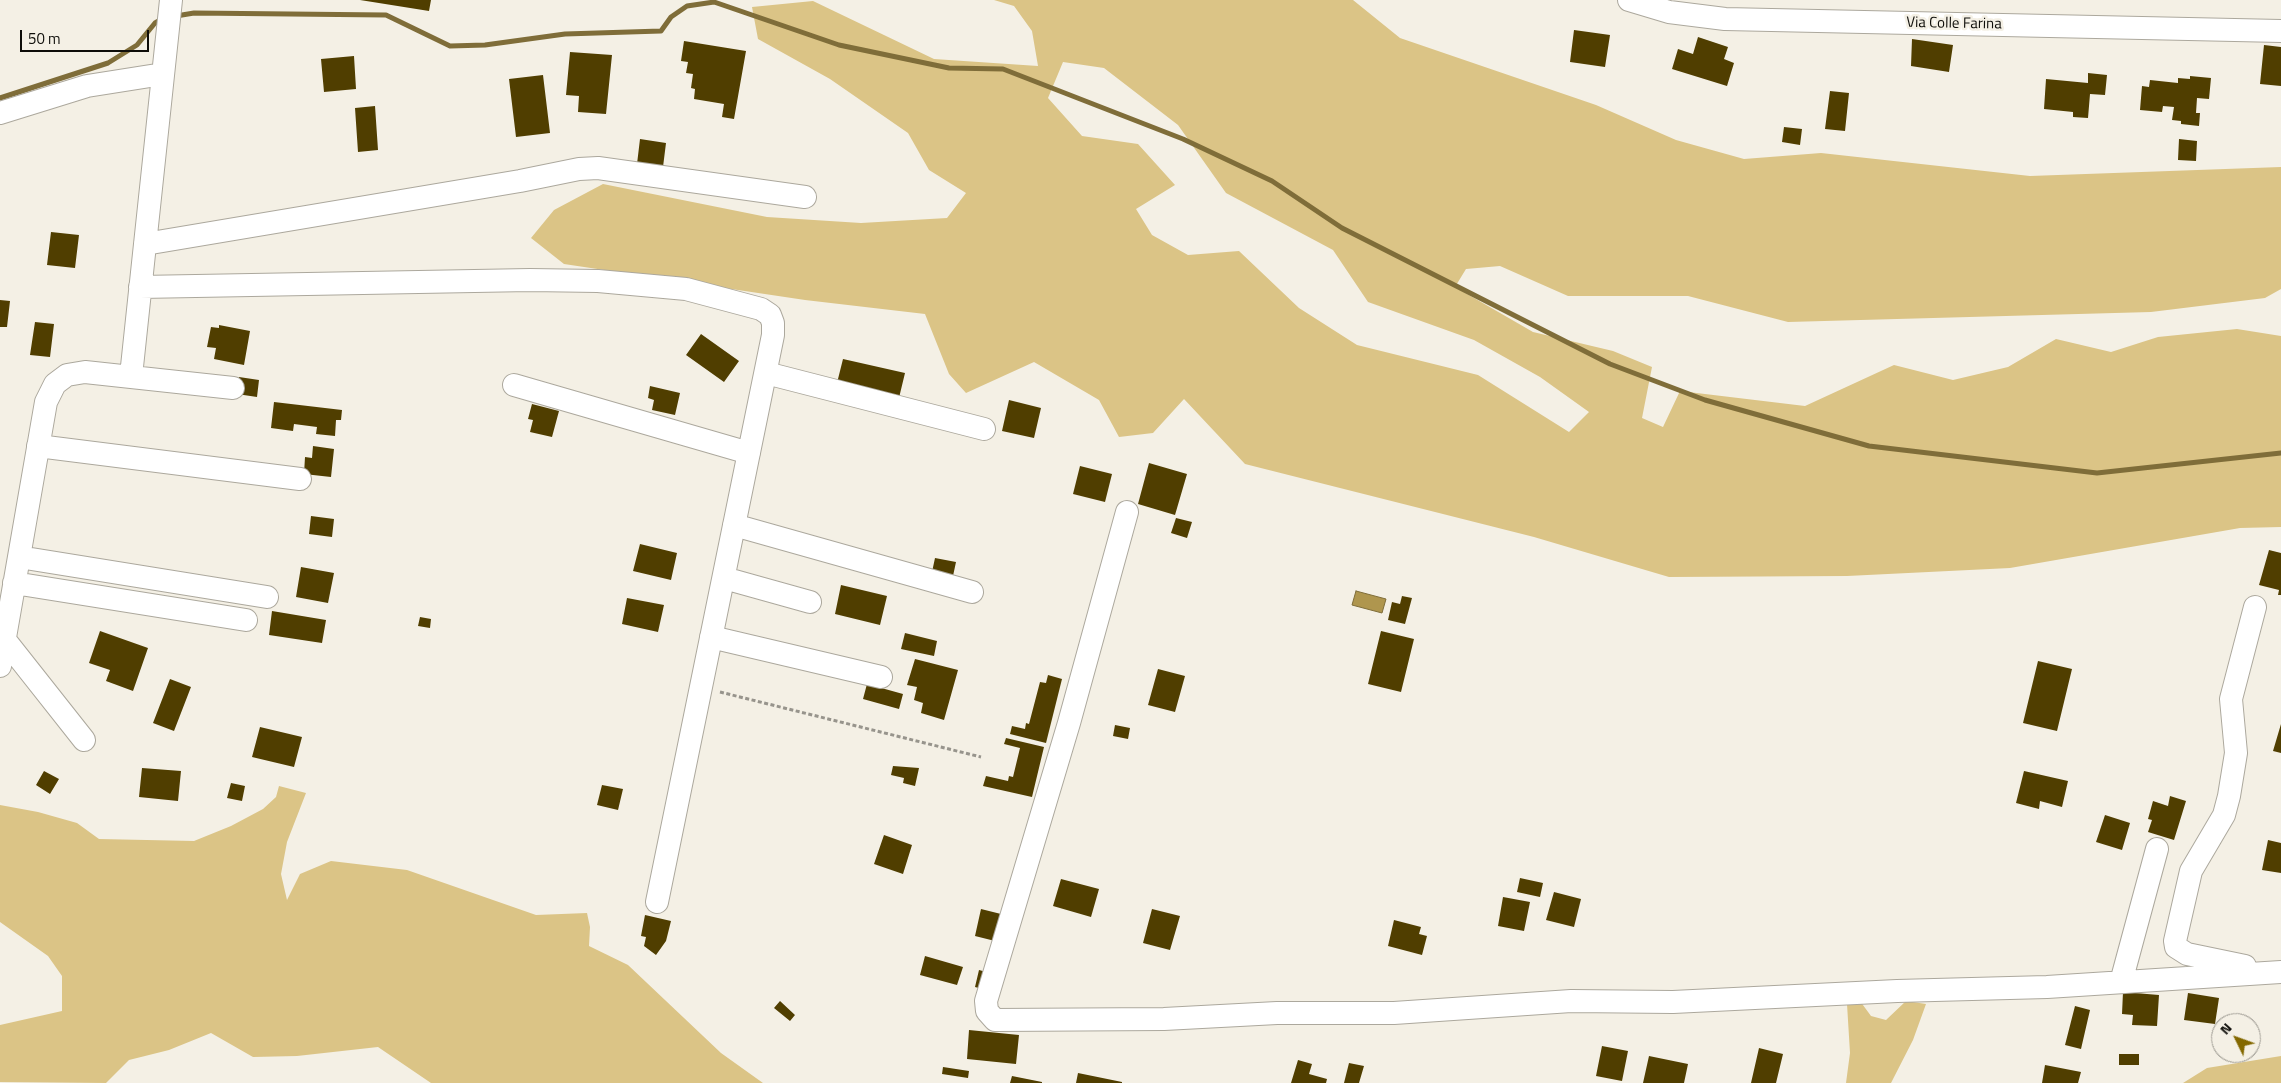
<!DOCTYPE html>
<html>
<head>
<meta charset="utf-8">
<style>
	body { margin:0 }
	#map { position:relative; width:2281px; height:1083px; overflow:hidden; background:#f4f0e5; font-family:"Titillium Web",sans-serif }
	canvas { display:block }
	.north { position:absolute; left:2211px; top:1013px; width:50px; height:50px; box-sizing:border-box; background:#f4f0e5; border:1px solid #98958d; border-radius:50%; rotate:312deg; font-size:14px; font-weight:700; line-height:20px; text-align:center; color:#0e0d09 }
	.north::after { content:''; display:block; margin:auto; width:18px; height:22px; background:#836800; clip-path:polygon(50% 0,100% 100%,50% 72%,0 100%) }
	.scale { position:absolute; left:20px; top:30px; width:129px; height:22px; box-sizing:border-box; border:2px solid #0e0d09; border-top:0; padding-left:6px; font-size:15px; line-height:18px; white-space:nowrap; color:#0e0d09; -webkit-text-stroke:4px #f4f0e5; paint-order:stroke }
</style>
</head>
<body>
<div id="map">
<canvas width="2281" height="1083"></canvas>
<div class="north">N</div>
<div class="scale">50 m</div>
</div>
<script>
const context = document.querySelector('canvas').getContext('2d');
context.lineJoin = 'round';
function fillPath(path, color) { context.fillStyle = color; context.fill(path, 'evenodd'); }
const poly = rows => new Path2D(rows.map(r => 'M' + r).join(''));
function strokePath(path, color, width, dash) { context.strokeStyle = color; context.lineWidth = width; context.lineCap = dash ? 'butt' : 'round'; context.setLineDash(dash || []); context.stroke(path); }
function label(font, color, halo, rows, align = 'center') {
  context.font = font + ' "Titillium Web",sans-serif'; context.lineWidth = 5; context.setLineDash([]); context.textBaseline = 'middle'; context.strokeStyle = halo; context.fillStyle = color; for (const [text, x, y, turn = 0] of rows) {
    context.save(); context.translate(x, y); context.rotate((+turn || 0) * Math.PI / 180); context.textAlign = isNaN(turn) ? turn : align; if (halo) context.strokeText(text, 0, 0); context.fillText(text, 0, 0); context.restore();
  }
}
const green = poly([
	[994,0,1353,0,1400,38,1596,105,1676,140,1744,159,1821,153,2030,176,2281,167,2281,289,2265,298,2151,312,1788,322,1688,296,1568,296,1500,266,1466,269,1455,287,1533,332,1613,351,1652,367,1642,418,1663,427,1680,391,1805,406,1894,365,1953,380,2008,367,2056,339,2111,352,2158,337,2237,329,2281,336,2281,527,2240,528,2010,568,1847,576,1669,577,1534,537,1245,464,1184,399,1153,433,1119,437,1099,400,1034,362,966,393,949,374,925,314,805,300,564,264,531,238,554,210,603,184,767,217,861,223,947,218,966,193,929,170,908,133,830,79,758,39,752,7,813,1,934,59,1038,66,1032,31,1014,6],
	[1063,62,1104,68,1178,125,1226,193,1333,250,1368,302,1474,340,1540,377,1589,412,1569,432,1478,375,1357,345,1299,308,1239,251,1188,255,1152,235,1136,209,1175,185,1138,144,1082,136,1048,98],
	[279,786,306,793,287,842,281,874,287,900,300,874,331,861,407,870,536,915,587,913,590,927,589,946,628,965,721,1053,763,1083,431,1083,378,1047,297,1056,253,1057,211,1033,169,1050,129,1060,106,1083,0,1082,0,1025,62,1011,62,976,48,956,0,922,0,805,38,812,77,823,99,839,194,841,231,826,263,809,276,797],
	[1860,1001,1871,1016,1886,1020,1906,1001,1926,1004,1913,1040,1891,1083,1846,1083,1850,1053,1847,1004],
	[2281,1056,2281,1083,2183,1083,2207,1068]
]);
const water = poly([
	[1356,591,1386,599,1382,613,1352,605,1356,591]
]);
const stream = poly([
	[176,16,194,13,386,15,450,46,485,45,565,34,661,31,671,17,687,6,714,2,839,45,949,68,1003,69,1183,139,1272,181,1342,228,1610,364,1705,400,1869,446,2097,473,2281,453],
	[0,98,108,63,137,45,155,23,162,19]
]);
const building = poly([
	[360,0,431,0,429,11],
	[1574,30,1610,35,1605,67,1570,62],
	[1698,37,1728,47,1724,59,1734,63,1727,86,1672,69,1678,49,1693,54],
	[1912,39,1953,45,1949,72,1911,66],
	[684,41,746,51,734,119,722,117,724,104,694,99,695,89,691,88,693,74,686,73,688,62,681,61],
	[2264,45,2281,47,2281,86,2260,84],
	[570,52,612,55,606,114,578,112,579,96,566,95],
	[354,56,356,89,324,92,321,59],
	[2088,73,2107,75,2105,95,2090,94,2088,118,2073,117,2073,112,2044,109,2046,79,2088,83],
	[543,75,550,133,516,137,509,79],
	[2190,76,2211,78,2209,99,2197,98,2196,113,2200,113,2199,126,2181,124,2181,121,2172,120,2174,107,2163,106,2162,112,2140,110,2142,86,2149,87,2150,80,2178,83,2178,78,2190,79],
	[1830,91,1849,93,1845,131,1825,129],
	[375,106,378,150,358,152,355,108],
	[1784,127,1802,129,1800,145,1782,142],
	[640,139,666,143,663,167,637,164],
	[2179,139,2197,141,2196,161,2178,160],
	[51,232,79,235,75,268,47,265],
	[0,300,10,301,7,327,0,327],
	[35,322,54,324,50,357,30,355],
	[219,325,250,331,244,365,214,359,216,348,207,347,211,327,219,328],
	[701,334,739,361,724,382,686,355],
	[843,359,905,373,898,402,836,387],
	[239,377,259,380,257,397,237,394],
	[650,386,680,393,675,415,652,410,654,400,648,398],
	[1009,400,1041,408,1034,438,1002,431],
	[274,402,342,410,341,420,336,420,335,436,316,434,317,427,294,424,293,431,271,428],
	[532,404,559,411,552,437,530,432,533,420,528,419],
	[313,446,334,449,331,477,304,474,305,457,312,458],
	[1149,463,1187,474,1175,515,1138,504],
	[1080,466,1112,474,1105,502,1073,494],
	[311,516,334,519,332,537,309,534],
	[1176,518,1192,522,1187,538,1171,533],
	[640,544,677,553,671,580,633,571],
	[2269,550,2281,553,2281,595,2278,595,2279,590,2259,585],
	[935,558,956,562,953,576,932,572],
	[301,567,334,573,328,603,296,597],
	[841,585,887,596,880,625,835,614],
	[1402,596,1412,598,1405,624,1388,620,1392,602,1400,604],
	[627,598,664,605,658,632,622,624],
	[272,611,326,620,322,643,269,635],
	[420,617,431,619,430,628,418,626],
	[100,631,148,648,133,691,106,681,110,670,89,663],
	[1381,631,1414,639,1401,692,1368,684],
	[905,633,937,641,934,656,901,649],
	[915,659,958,670,944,720,921,713,923,703,914,700,917,687,907,685],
	[2038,661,2072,669,2057,731,2023,723],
	[1158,669,1185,676,1175,712,1148,705],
	[1048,675,1062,679,1046,743,1010,734,1012,726,1025,729,1026,723,1029,724,1040,682,1046,683],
	[170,679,191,687,174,731,153,723],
	[867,684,903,694,899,709,863,699],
	[2281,724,2281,753,2273,751],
	[1115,725,1130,728,1128,739,1113,736],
	[260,727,302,737,294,767,252,757],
	[1006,738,1044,747,1032,797,983,786,986,776,1008,781,1009,776,1013,777,1020,748,1004,744],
	[893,766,919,768,915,786,903,783,904,778,891,775],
	[142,768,181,771,178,801,139,797],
	[44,771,59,779,50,794,36,785],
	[2024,771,2068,781,2062,807,2040,801,2039,809,2016,803],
	[231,783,245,786,242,801,227,798],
	[602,785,623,789,618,810,597,805],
	[2170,796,2186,801,2174,840,2148,832,2152,820,2148,819,2153,801,2168,806],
	[2105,815,2130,823,2122,850,2096,842],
	[884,835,912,845,903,874,874,864],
	[2268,840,2281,843,2281,873,2262,870],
	[1520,878,1543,883,1540,897,1517,892],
	[1061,879,1099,889,1091,917,1053,906],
	[1554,892,1581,899,1574,927,1546,920],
	[1503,897,1530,902,1524,931,1498,926],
	[981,909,1001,914,995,941,975,936],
	[1152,909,1180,916,1170,950,1143,943],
	[645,915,671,921,666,941,656,955,644,946,646,937,641,936],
	[1394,920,1421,927,1419,934,1427,936,1422,955,1388,946],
	[925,956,963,967,957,985,920,975],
	[979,970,990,973,986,990,975,987],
	[2123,992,2159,995,2157,1026,2132,1025,2133,1015,2122,1014],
	[2188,993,2219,998,2215,1024,2184,1020],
	[780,1001,795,1015,790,1021,774,1008],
	[2075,1006,2090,1010,2081,1049,2065,1045],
	[969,1030,1019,1035,1016,1064,967,1059],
	[1602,1046,1628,1051,1622,1081,1596,1076],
	[1759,1048,1783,1054,1776,1083,1751,1083],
	[2119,1054,2139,1054,2139,1065,2119,1065],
	[1649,1056,1688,1064,1684,1083,1643,1083],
	[1298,1060,1312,1064,1309,1074,1327,1079,1326,1083,1291,1083],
	[1349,1063,1364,1066,1359,1083,1344,1083],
	[2045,1065,2081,1072,2078,1083,2042,1083],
	[943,1067,969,1071,968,1078,942,1074],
	[1078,1073,1122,1082,1122,1083,1076,1083],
	[1012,1076,1042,1082,1042,1083,1010,1083]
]);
const path = poly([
	[720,692,981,757]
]);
const minor = poly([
	[1629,0,1669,12,1725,19,2281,31],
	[0,113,87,86,163,74],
	[145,244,520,181,579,169,598,168,805,197],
	[140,287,530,280,598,281,686,289,761,309,770,315,773,323,773,335,657,902],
	[766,373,984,429],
	[131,376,171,0],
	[514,385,749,453],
	[38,446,300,479],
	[1127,512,1069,723,986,1001,987,1011,995,1020,1164,1019,1277,1013,1394,1013,1571,1001,1673,1002,1897,991,2047,987,2281,972],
	[734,525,972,592],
	[19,557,267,597],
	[724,578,810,602],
	[14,583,246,620],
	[711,637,881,677],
	[5,640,84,740],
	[0,666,46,402,55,384,67,375,85,372,233,388],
	[2245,966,2187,954,2176,947,2175,941,2191,871,2224,815,2229,796,2236,753,2231,699,2255,607],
	[2121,982,2157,849]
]);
const streetNames = [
	["Via Colle Farina",1954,24,1]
];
fillPath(green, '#dbc486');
fillPath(water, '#af964e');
strokePath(water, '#7f6d39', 1);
strokePath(stream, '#7f6d39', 5);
fillPath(building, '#503e00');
strokePath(minor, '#aca89d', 24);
strokePath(path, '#97948c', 3, [4, 2.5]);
strokePath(minor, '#fff', 22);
label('15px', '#0e0d09', '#f4f0e5', streetNames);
</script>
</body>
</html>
